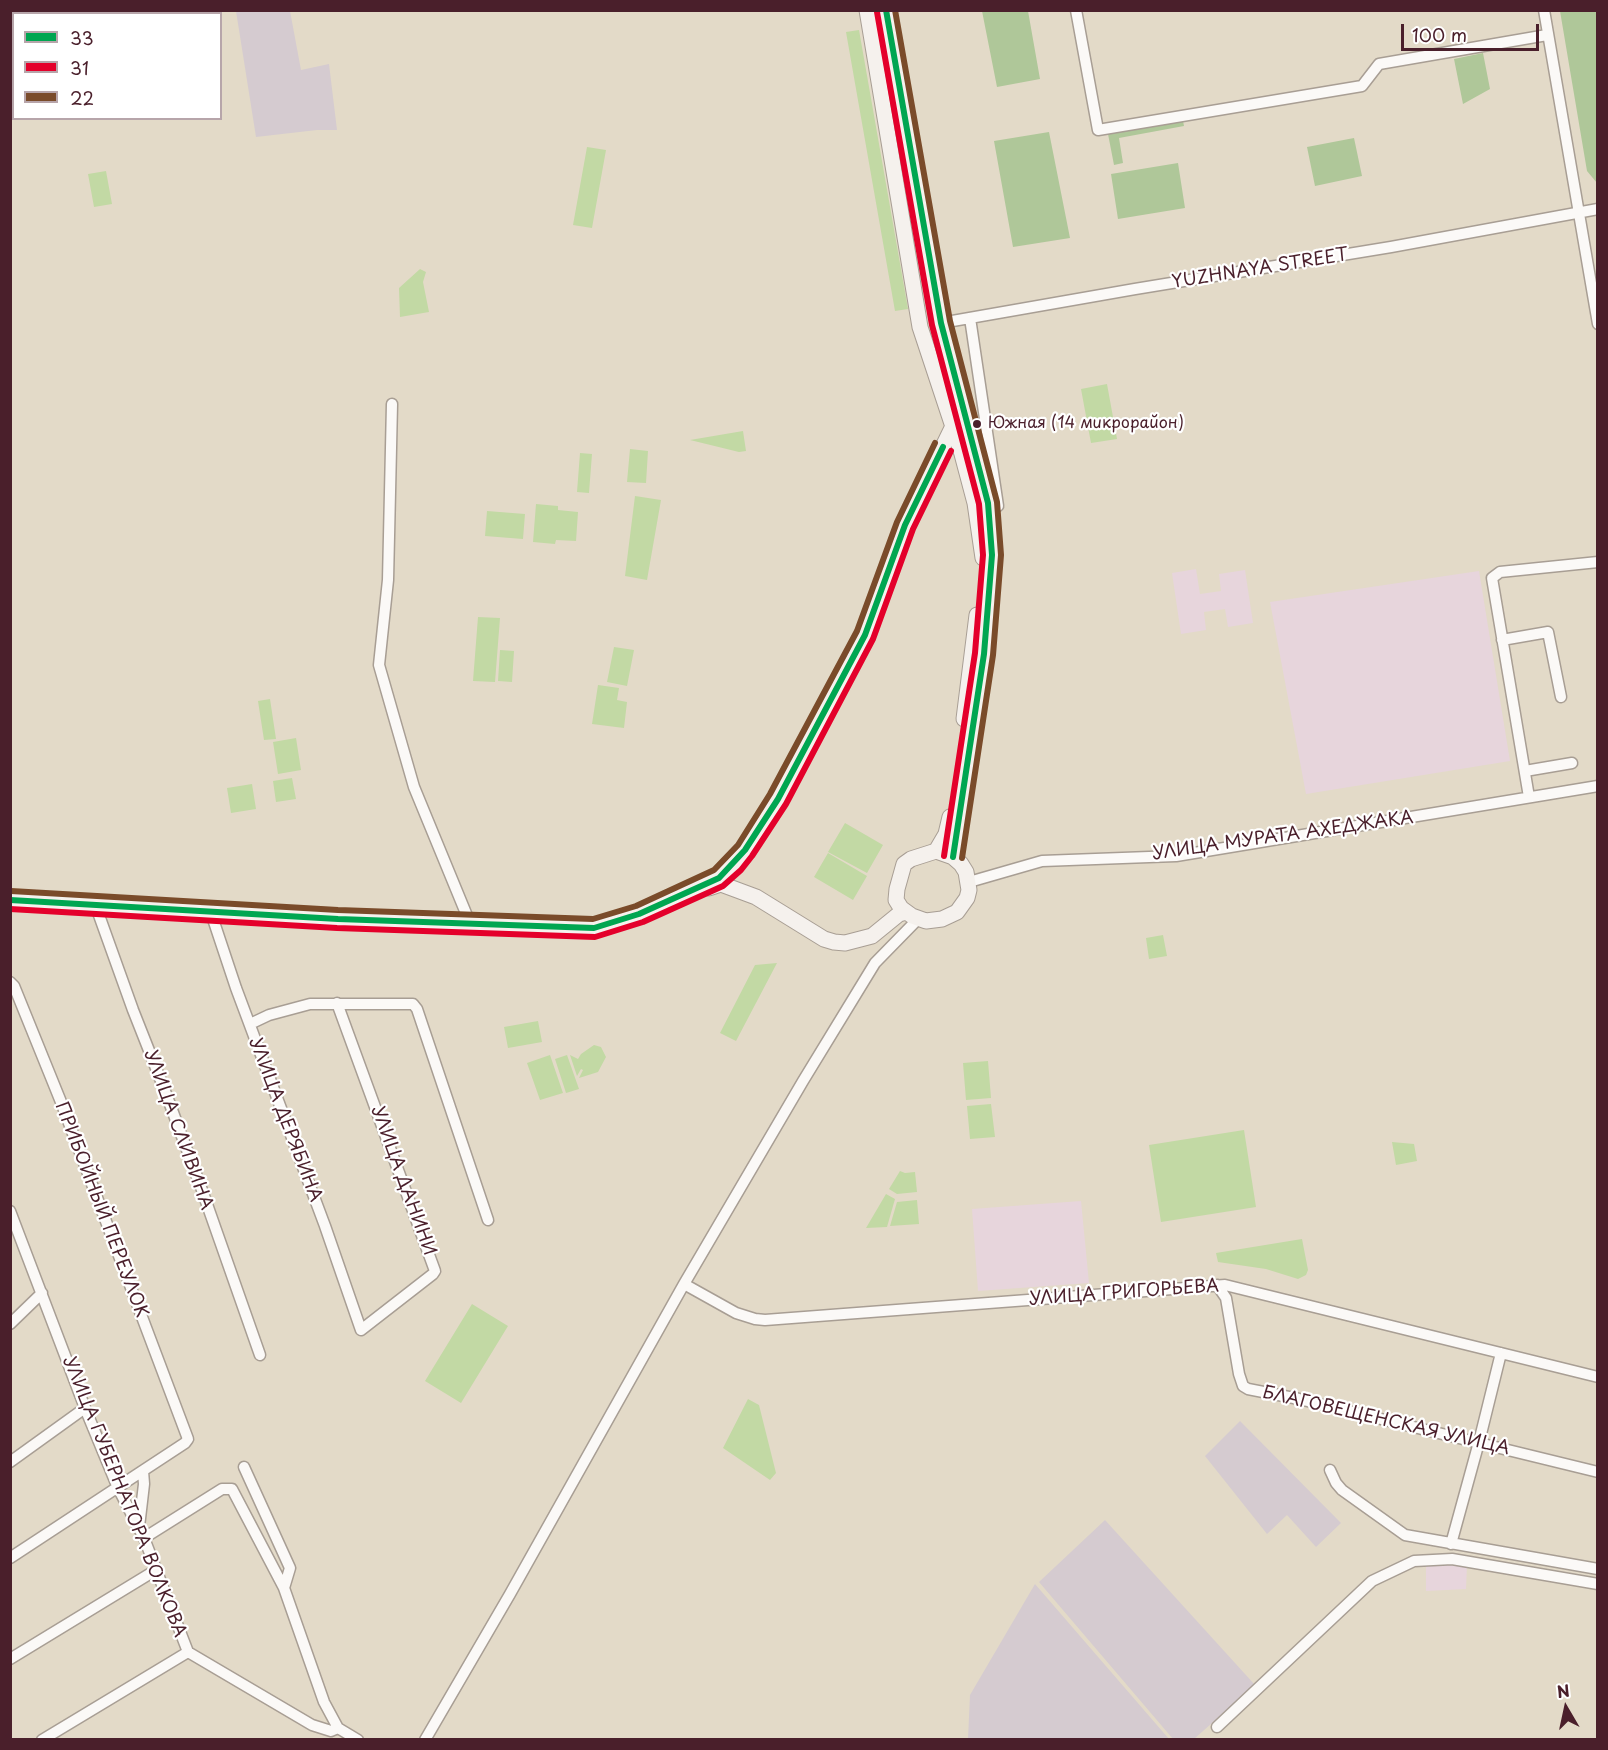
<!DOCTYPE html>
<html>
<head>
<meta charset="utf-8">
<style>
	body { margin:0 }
	#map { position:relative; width:1608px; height:1750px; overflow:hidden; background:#e3dac8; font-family:"Playpen Sans",sans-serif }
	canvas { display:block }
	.frame { position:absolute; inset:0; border:12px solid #4a1f2b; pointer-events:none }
	.legend { position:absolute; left:12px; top:12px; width:210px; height:108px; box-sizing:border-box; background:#fff; border:2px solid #b7a5aa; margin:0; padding:8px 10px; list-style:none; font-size:18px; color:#4a1f2b }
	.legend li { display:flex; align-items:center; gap:12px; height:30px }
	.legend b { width:30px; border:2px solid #b7a5aa }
	.north { position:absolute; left:1536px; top:1678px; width:60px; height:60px; -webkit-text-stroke:4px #fff; paint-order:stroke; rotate:351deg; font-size:16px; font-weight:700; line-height:24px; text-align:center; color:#4a1f2b }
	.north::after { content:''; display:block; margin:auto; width:21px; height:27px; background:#4a1f2b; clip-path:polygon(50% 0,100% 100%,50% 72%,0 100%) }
	.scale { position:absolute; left:1401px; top:24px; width:138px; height:27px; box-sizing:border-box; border:3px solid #4a1f2b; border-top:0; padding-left:8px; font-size:18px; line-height:21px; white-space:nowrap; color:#4a1f2b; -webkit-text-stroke:4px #fff; paint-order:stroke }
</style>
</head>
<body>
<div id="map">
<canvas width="1608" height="1750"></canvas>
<div class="frame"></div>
<ul class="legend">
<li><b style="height:8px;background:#00a651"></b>33</li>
<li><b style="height:8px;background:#e4002b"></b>31</li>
<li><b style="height:8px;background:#7a4b2a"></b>22</li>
</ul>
<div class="north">N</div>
<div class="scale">100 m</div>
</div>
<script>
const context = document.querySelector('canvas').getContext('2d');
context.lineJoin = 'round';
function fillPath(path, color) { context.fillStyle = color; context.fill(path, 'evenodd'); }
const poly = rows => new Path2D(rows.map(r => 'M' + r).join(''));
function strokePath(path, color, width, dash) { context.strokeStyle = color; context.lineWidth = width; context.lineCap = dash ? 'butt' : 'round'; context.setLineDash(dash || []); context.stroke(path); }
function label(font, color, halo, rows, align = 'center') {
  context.font = font + ' "Playpen Sans",sans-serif'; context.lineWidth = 4.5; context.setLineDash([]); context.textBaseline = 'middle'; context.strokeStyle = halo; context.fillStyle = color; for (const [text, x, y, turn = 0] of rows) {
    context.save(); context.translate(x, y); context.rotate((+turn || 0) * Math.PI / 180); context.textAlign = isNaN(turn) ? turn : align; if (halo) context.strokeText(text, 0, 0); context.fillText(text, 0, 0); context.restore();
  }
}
const built = poly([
	[1196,569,1200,594,1221,591,1219,574,1245,570,1253,623,1228,627,1225,609,1204,612,1206,630,1181,634,1172,573],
	[1479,571,1510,761,1306,794,1270,602],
	[1081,1201,1089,1283,978,1291,972,1209],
	[1426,1565,1467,1565,1466,1589,1426,1591]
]);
const industrial = poly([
	[236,11,290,11,301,70,329,64,337,130,317,130,256,137],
	[1240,1421,1341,1523,1316,1547,1287,1515,1267,1534,1205,1456],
	[1105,1520,1255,1685,1194,1739,1173,1739,1039,1582],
	[1035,1584,1169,1739,968,1739,970,1695]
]);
const green = poly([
	[859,30,908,309,895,311,846,32],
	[587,147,606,150,592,228,573,225],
	[106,171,112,204,94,207,88,174],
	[420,269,426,272,423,282,429,312,400,317,399,288],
	[1107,384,1117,439,1091,443,1081,389],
	[743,431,746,451,739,452,690,440],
	[630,449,648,451,646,483,627,482],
	[580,453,592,454,589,493,577,492],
	[635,496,661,500,647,580,625,576],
	[536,504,558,506,558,510,578,512,576,541,556,540,555,544,533,542],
	[487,511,525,514,523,539,485,536],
	[478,617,500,618,495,682,473,681],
	[614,647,634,650,627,686,607,682],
	[500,650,514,651,512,682,498,681],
	[598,685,619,688,617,700,627,702,624,728,592,724],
	[270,699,276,739,264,740,258,701],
	[296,738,301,770,278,774,273,742],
	[292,778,296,799,276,802,273,781],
	[252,784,256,809,231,813,227,788],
	[845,823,883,845,867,873,828,852],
	[828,853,867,876,853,900,814,877],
	[1163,935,1167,956,1149,959,1146,938],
	[777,963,736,1041,720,1033,755,965],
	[538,1021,542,1042,508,1048,504,1027],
	[594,1045,601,1047,606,1057,598,1072,579,1078,583,1070,581,1069,577,1076,570,1055,578,1059,581,1054],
	[550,1055,563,1093,540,1100,527,1063],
	[567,1055,579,1089,566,1093,555,1059],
	[988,1061,991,1098,966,1100,963,1063],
	[991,1104,995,1137,970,1139,967,1106],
	[1244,1130,1256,1207,1161,1222,1149,1145],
	[1392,1142,1414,1144,1417,1161,1396,1165],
	[900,1171,905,1173,915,1172,917,1192,897,1194,889,1189],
	[886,1194,895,1199,887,1227,866,1228],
	[917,1200,919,1224,890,1226,897,1202],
	[1302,1239,1308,1270,1306,1275,1298,1279,1266,1269,1218,1262,1216,1253],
	[472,1304,508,1326,461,1403,425,1381],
	[748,1399,759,1405,776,1473,770,1480,723,1448]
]);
const forest = poly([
	[982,11,1028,11,1040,79,997,87],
	[1560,11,1597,11,1597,183,1587,171],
	[1483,53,1490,89,1463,104,1454,59],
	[1183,121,1184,126,1119,138,1123,163,1114,165,1108,134],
	[1049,132,1070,238,1013,247,994,141],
	[1354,138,1362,176,1315,186,1307,147],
	[1178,163,1185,208,1118,219,1111,174]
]);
const street = poly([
	[1076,10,1098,130,1362,86,1379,64,1547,35],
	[1544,10,1598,324],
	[970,318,998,506],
	[941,323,1135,289,1391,247,1598,209],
	[392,404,388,580,379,665,414,787,470,923],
	[1502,640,1548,632,1561,697],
	[1525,771,1572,763],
	[1529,797,1492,578,1500,572,1598,562],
	[969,882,1042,861,1176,856,1598,786],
	[95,904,133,1010,165,1091,202,1190,260,1355],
	[210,910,236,988,325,1226,361,1330,433,1274,435,1271,337,1003],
	[10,982,14,986,61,1102,188,1439,185,1443,10,1558],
	[250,1024,269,1015,310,1004,413,1004,417,1009,488,1220],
	[10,1211,85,1408,118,1488,144,1538,188,1652,312,1725,331,1731,338,1728,358,1740],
	[684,1284,736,1313,755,1319,765,1320,1225,1285,1598,1377],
	[1217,1285,1226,1298,1239,1374,1243,1386,1248,1389,1299,1399,1598,1472],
	[10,1324,42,1293],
	[10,1462,85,1408],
	[244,1467,290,1568,284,1588,324,1702,338,1728],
	[1330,1470,1336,1483,1342,1490,1405,1535,1598,1569],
	[139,1527,144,1484,143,1471],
	[144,1538,222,1489,232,1489,284,1588],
	[1451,1544,1479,1442,1501,1353],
	[10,1659,156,1570],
	[1217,1727,1372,1581,1414,1561,1452,1559,1598,1584],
	[42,1740,188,1652],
	[425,1740,510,1594,684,1284,803,1081,875,963,918,919]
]);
const secondary = poly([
	[867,10,920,327,962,454,975,503,983,558],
	[886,10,941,323,988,503,992,555,984,654,953,857],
	[964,719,977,615],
	[936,851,946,834,950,817],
	[936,851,953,857,961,864,966,872,969,890,967,898,957,912,942,919,926,921,912,916,901,908,896,900,897,889,904,864,911,859,936,851],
	[709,888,721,884,756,897,824,939,834,942,845,943,872,936,899,914,906,912],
	[10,900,338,919,594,928,639,914,719,878,734,864,745,850,778,799,865,635,905,525,953,426]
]);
const bus1 = poly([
	[886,10,941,323,988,503,992,555,984,654,953,857],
	[10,900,338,919,594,928,639,914,719,878,745,850,778,799,865,635,905,525,943,447]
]);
const bus2 = poly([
	[877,12,932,325,979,504,983,555,975,653,944,856],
	[10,909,337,928,595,937,643,922,723,886,741,870,752,856,786,804,873,639,913,529,951,451]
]);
const bus3 = poly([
	[895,10,950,321,997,502,1001,555,993,655,962,858],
	[11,891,338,910,593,919,636,906,714,870,738,845,770,794,857,631,897,522,935,443]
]);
const markers = [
	[977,424,5,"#4a1f2b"]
];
const busNames = [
	["Южная (14 микрорайон)",988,424]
];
const streetNames = [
	["YUZHNAYA STREET",1260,269,-9],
	["УЛИЦА МУРАТА АХЕДЖАКА",1283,836,-8],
	["УЛИЦА ДЕРЯБИНА",285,1120,69],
	["УЛИЦА СЛИВИНА",178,1130,70],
	["УЛИЦА ДАНИНИ",403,1181,70],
	["ПРИБОЙНЫЙ ПЕРЕУЛОК",101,1210,69],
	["УЛИЦА ГРИГОРЬЕВА",1124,1293,-4],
	["БЛАГОВЕЩЕНСКАЯ УЛИЦА",1386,1421,13],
	["УЛИЦА ГУБЕРНАТОРА ВОЛКОВА",124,1497,68]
];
fillPath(built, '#e7d5dc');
fillPath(industrial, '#d5cbd0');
fillPath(green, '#c2d9a4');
fillPath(forest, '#afc799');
strokePath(street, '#a89e94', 13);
strokePath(secondary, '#a89e94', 17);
strokePath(street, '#fbf9f7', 10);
strokePath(secondary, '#f5f1ed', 15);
strokePath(bus1, '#00a651', 6);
strokePath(bus2, '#e4002b', 6);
strokePath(bus3, '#7a4b2a', 6);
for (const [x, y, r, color] of markers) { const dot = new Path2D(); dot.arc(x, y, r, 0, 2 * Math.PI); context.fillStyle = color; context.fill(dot); strokePath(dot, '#fff', 2); }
label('16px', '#4a1f2b', '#fff', busNames, 'left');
label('18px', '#4a1f2b', '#fff', streetNames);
</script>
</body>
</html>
